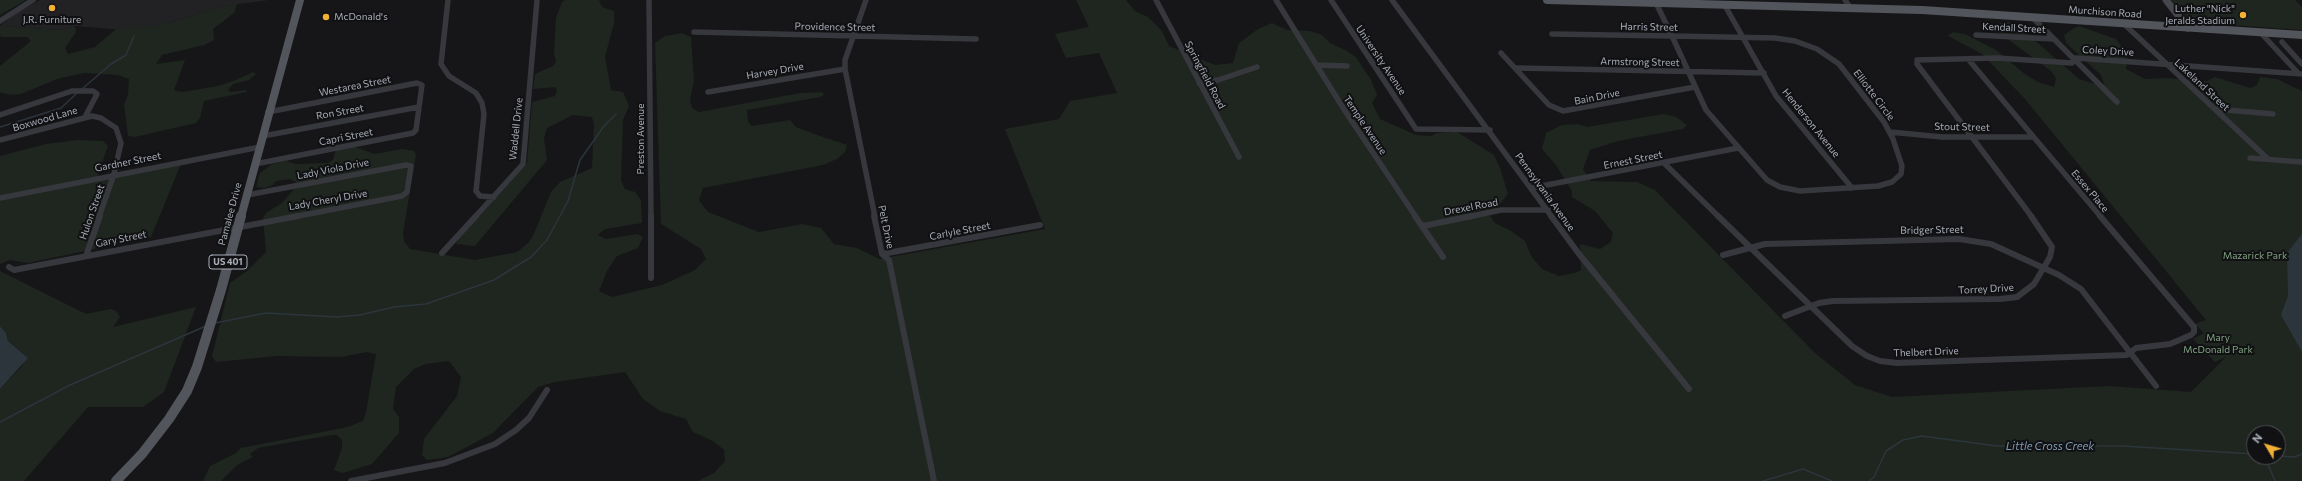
<!DOCTYPE html>
<html>
<head>
<meta charset="utf-8">
<style>
	body { margin:0 }
	#map { position:relative; width:2302px; height:481px; overflow:hidden; background:#161618; font-family:Commissioner,sans-serif }
	canvas { display:block }
	.north { position:absolute; left:2246px; top:425px; width:40px; height:40px; box-sizing:border-box; background:#111113; border:1px solid #4d4f55; border-radius:50%; rotate:308deg; font-size:11px; font-weight:700; line-height:16px; text-align:center; color:#a8adb8 }
	.north::after { content:''; display:block; margin:auto; width:14px; height:18px; background:#f2b134; clip-path:polygon(50% 0,100% 100%,50% 72%,0 100%) }
</style>
</head>
<body>
<div id="map">
<canvas width="2302" height="481"></canvas>
<div class="north">N</div>
</div>
<script>
const context = document.querySelector('canvas').getContext('2d');
context.lineJoin = 'round';
function fillPath(path, color) { context.fillStyle = color; context.fill(path, 'evenodd'); }
const poly = rows => new Path2D(rows.map(r => 'M' + r).join(''));
function strokePath(path, color, width, dash) { context.strokeStyle = color; context.lineWidth = width; context.lineCap = dash ? 'butt' : 'round'; context.setLineDash(dash || []); context.stroke(path); }
function label(font, color, halo, rows, align = 'center') {
  context.font = font + ' Commissioner,sans-serif'; context.lineWidth = 4; context.setLineDash([]); context.textBaseline = 'middle'; context.strokeStyle = halo; context.fillStyle = color; for (const [text, x, y, turn = 0] of rows) {
    context.save(); context.translate(x, y); context.rotate((+turn || 0) * Math.PI / 180); context.textAlign = isNaN(turn) ? turn : align; if (halo) context.strokeText(text, 0, 0); context.fillText(text, 0, 0); context.restore();
  }
}
const built = poly([
	[40,0,269,0,225,6,161,25,124,30,75,26,61,30,0,26,16,13]
]);
const green = poly([
	[0,0,26,0,0,15],
	[565,0,599,0,602,7,614,11,614,23,605,57,611,90,623,92,629,106,623,120,621,181,625,189,635,192,641,200,642,223,605,229,598,235,606,239,637,234,643,237,638,248,617,256,607,271,599,291,612,297,662,285,695,270,706,259,701,249,661,224,655,43,665,36,682,33,691,37,694,81,690,99,692,108,699,112,800,93,822,92,824,95,820,97,747,110,748,122,752,126,790,120,796,127,817,135,847,145,845,152,837,159,823,165,703,188,699,200,708,212,759,232,802,224,821,228,834,244,857,248,879,259,1045,229,1005,129,1059,119,1070,101,1117,93,1099,53,1066,58,1055,34,1089,27,1076,0,1126,0,1135,11,1148,17,1162,31,1169,46,1215,65,1233,63,1239,43,1258,29,1272,23,1287,30,1310,31,1322,35,1330,43,1347,51,1356,57,1371,80,1377,95,1372,103,1380,119,1416,135,1431,136,1437,133,1457,132,1494,155,1500,168,1508,194,1490,216,1495,223,1511,231,1525,241,1531,256,1542,269,1559,276,1575,273,1581,270,1580,244,1600,249,1611,242,1613,233,1595,211,1572,197,1572,191,1556,165,1542,149,1546,133,1562,125,1578,124,1587,127,1664,114,1676,117,1687,125,1683,129,1618,141,1590,150,1583,169,1591,181,1637,182,1655,190,1815,353,1855,385,1892,397,2109,386,2191,392,2226,357,2215,362,2193,339,2204,333,2195,324,2206,320,2025,99,1982,54,1948,36,1953,32,1965,34,1996,50,2026,75,2038,82,2054,87,2056,78,2051,71,1998,32,1996,26,2000,23,2009,22,2023,30,2079,79,2105,87,2101,75,2066,43,2064,35,2074,28,2079,26,2116,39,2128,55,2126,69,2145,79,2165,78,2207,81,2215,77,2250,88,2257,85,2260,77,2277,79,2302,91,2302,481,698,481,714,473,725,461,724,450,713,441,693,432,686,419,660,411,643,399,625,372,555,382,538,387,493,433,448,457,427,460,422,455,424,439,457,396,461,377,449,361,426,364,414,369,396,387,393,409,399,417,399,433,372,464,343,473,334,470,342,448,342,440,337,435,332,435,258,448,250,454,253,457,237,465,221,481,203,481,210,466,236,453,241,448,348,427,363,421,366,412,376,354,367,352,341,357,277,356,216,362,212,356,230,283,247,271,266,252,263,218,267,212,282,203,294,189,296,182,290,179,276,181,273,185,264,188,256,187,260,173,272,164,286,161,296,164,327,163,333,160,336,149,353,146,374,154,402,149,414,151,416,155,403,233,404,241,410,249,475,260,517,252,528,243,533,236,551,192,560,182,592,168,594,125,592,117,573,115,547,128,544,138,547,160,475,246,456,244,459,238,527,163,532,102,555,96,557,90,555,87,533,89,535,74,553,66,556,62,554,53,556,18,562,2],
	[2254,433,2278,433,2278,457,2254,457],
	[2171,0,2295,0,2302,7,2302,30,2189,22],
	[237,4,234,13,213,29,214,40,204,45,162,55,156,64,185,60,174,90,182,92,218,86,236,80,253,72,256,74,249,80,233,84,228,90,231,92,246,90,247,92,204,101,200,118,196,123,135,137,128,136,124,104,128,95,129,79,118,75,84,73,57,79,21,94,10,95,0,92,0,66,31,41,27,37,2,37,0,36,0,26,61,30,75,26,76,32,65,48,68,54,95,47,116,29,161,25,225,6],
	[77,140,103,141,108,146,96,180,181,164,151,237,28,263,10,260,0,264,0,156,46,144],
	[0,271,86,314,111,309,116,311,120,317,113,327,196,307,164,392,143,407,88,407,24,481,0,481,0,389,22,366,26,356,8,341,6,333,0,326]
]);
const water = poly([
	[2302,234,2302,352,2281,315,2288,296,2287,253],
	[0,326,6,333,8,341,28,358,0,389]
]);
const stream = poly([
	[82,89,111,64,126,55,134,36],
	[0,127,61,108,78,92],
	[215,323,266,313,337,317,360,315,394,307,426,304,494,280,531,257,547,240,568,201,580,160,604,126,616,114],
	[0,422,70,385,206,326],
	[2278,456,2294,457,2302,454],
	[2265,457,2275,481],
	[1763,481,1803,469,1832,481],
	[1869,481,1874,477,1886,451,1903,440,1922,436,1997,446,2122,446,2254,454]
]);
const streetFar1 = poly([
	[448,0,441,64,449,76,476,93,482,103,484,114,476,191,480,196,494,197],
	[649,0,651,217],
	[866,0,845,60,845,69,875,217],
	[1156,0,1239,157],
	[1276,0,1345,111,1416,217],
	[1331,0,1416,129,1490,130],
	[1392,0,1552,217],
	[1845,0,1850,7],
	[1656,3,1672,36],
	[1724,4,1776,96,1852,188],
	[2032,17,2117,102],
	[0,21,33,0],
	[2123,23,2268,159],
	[694,32,976,39],
	[2260,32,2298,73],
	[1552,34,1672,36],
	[1976,35,2053,39],
	[1672,36,1775,38,1795,41,1817,49,1839,64,1884,122,1893,139,1902,166,1901,174,1892,182,1878,186,1800,191,1780,187,1767,180,1706,110,1672,36],
	[2282,42,2302,64],
	[1501,53,1549,105,1563,111,1695,87],
	[1968,59,2101,217],
	[1317,65,1347,66],
	[1516,68,1764,73],
	[1199,83,1218,80,1257,67],
	[708,92,845,69],
	[2215,109,2273,114],
	[0,115,72,91,93,91,97,94,85,117],
	[1890,132,1942,137,2033,137],
	[263,136,419,107],
	[0,140,92,116,101,118,116,128,121,143,114,174,99,217],
	[2250,158,2302,162],
	[1664,163,1719,217],
	[255,164,413,133,416,130,422,85,417,83,268,112],
	[1531,188,1738,148],
	[247,195,406,165,411,166,407,192,402,196,293,217],
	[0,198,260,147],
	[475,217,523,164,537,0],
	[1468,217,1501,210,1548,210],
	[2032,217,1917,64,1917,60,1997,58,2072,63,2076,58,2302,74]
]);
const street = poly([
	[651,216,651,278],
	[874,216,882,254,889,260,934,481],
	[1415,216,1443,257],
	[1551,216,1579,254,1689,389],
	[1718,216,1852,346,1867,356,1880,361,1897,363,2127,355,2136,348,2170,344,2191,335,2194,332,2194,327,2100,216],
	[1423,226,1472,216],
	[442,253,476,216],
	[882,254,1040,225],
	[1723,255,1765,244,1959,239,1991,244,2059,275,2081,289,2156,386],
	[86,256,100,216],
	[9,267,14,270,298,216],
	[1785,316,1819,303,1833,301,2000,299,2017,297,2034,284,2050,257,2052,247,2031,216],
	[351,481,445,463,495,444,516,430,529,418,547,390]
]);
const secondary = poly([
	[2166,0,2188,28]
]);
const primaryFar1 = poly([
	[1547,0,1922,10,2302,35],
	[241,217,300,0]
]);
const primary = poly([
	[116,481,142,454,169,419,187,391,197,367,221,290,241,216]
]);
const markers = [
	[52,8,4,"#f2b134"],
	[2243,15,4,"#f2b134"],
	[326,17,4,"#f2b134"]
];
const shields = [
	[228,262,38]
];
const shieldNames = [
	["US 401",228,262]
];
const poiNames = [
	["Luther \"Nick\"",2235,9],
	["Jeralds Stadium",2235,21],
	["McDonald's",334,17,"left"],
	["J.R. Furniture",52,20,"center"]
];
const streetNames = [
	["Murchison Road",2105,12,4],
	["Providence Street",835,27,1],
	["Harris Street",1649,27,1],
	["Kendall Street",2014,28,3],
	["Coley Drive",2108,51,3],
	["University Avenue",1381,60,56],
	["Armstrong Street",1640,62,1],
	["Harvey Drive",775,71,-10],
	["Springfield Road",1205,75,62],
	["Lakeland Street",2202,85,43],
	["Westarea Street",355,86,-11],
	["Elliotte Circle",1874,95,53],
	["Bain Drive",1597,97,-11],
	["Ron Street",340,112,-10],
	["Boxwood Lane",45,119,-16],
	["Henderson Avenue",1811,123,51],
	["Temple Avenue",1365,125,56],
	["Stout Street",1962,127,1],
	["Waddell Drive",516,129,-84],
	["Capri Street",346,137,-11],
	["Preston Avenue",641,139,-90],
	["Ernest Street",1633,160,-11],
	["Gardner Street",128,162,-11],
	["Lady Viola Drive",333,169,-11],
	["Essex Place",2090,191,50],
	["Pennsylvania Avenue",1545,192,54],
	["Lady Cheryl Drive",328,200,-10],
	["Drexel Road",1471,207,-11],
	["Hulon Street",92,212,-71],
	["Pamalee Drive",230,214,-75],
	["Pelt Drive",886,227,78],
	["Bridger Street",1932,230,-1],
	["Carlyle Street",960,231,-11],
	["Gary Street",121,239,-11],
	["Torrey Drive",1986,289,-3],
	["Thelbert Drive",1926,352,-2]
];
const parkNames = [
	["Mazarick Park",2255,256],
	["Mary",2218,338],
	["McDonald Park",2218,350]
];
const waterNames = [
	["Little Cross Creek",2050,446]
];
fillPath(built, '#222225');
fillPath(green, '#1e261f');
fillPath(water, '#2c353c');
strokePath(stream, '#2c353c', 1.5);
strokePath(streetFar1, '#37383d', 5.5);
strokePath(street, '#37383d', 6);
strokePath(secondary, '#45474d', 7);
strokePath(primaryFar1, '#53555c', 8);
strokePath(primary, '#53555c', 10);
for (const [x, y, r, color] of markers) { const dot = new Path2D(); dot.arc(x, y, r, 0, 2 * Math.PI); context.fillStyle = color; context.fill(dot); strokePath(dot, '#111113', 1.5); }
for (const [x, y, w] of shields) { const box = new Path2D(); box.roundRect(x - w / 2, y - 7, w, 14, 3); context.fillStyle = '#111113'; context.fill(box); strokePath(box, '#a8adb8', 1); }
label('bold 9px', '#a8adb8', null, shieldNames);
label('10px', '#a8adb8', '#111113', poiNames, 'right');
label('10px', '#a8adb8', '#111113', streetNames);
label('10px', '#7fa381', '#111113', parkNames);
label('italic 11px', '#7f9bb3', '#111113', waterNames);
</script>
</body>
</html>
